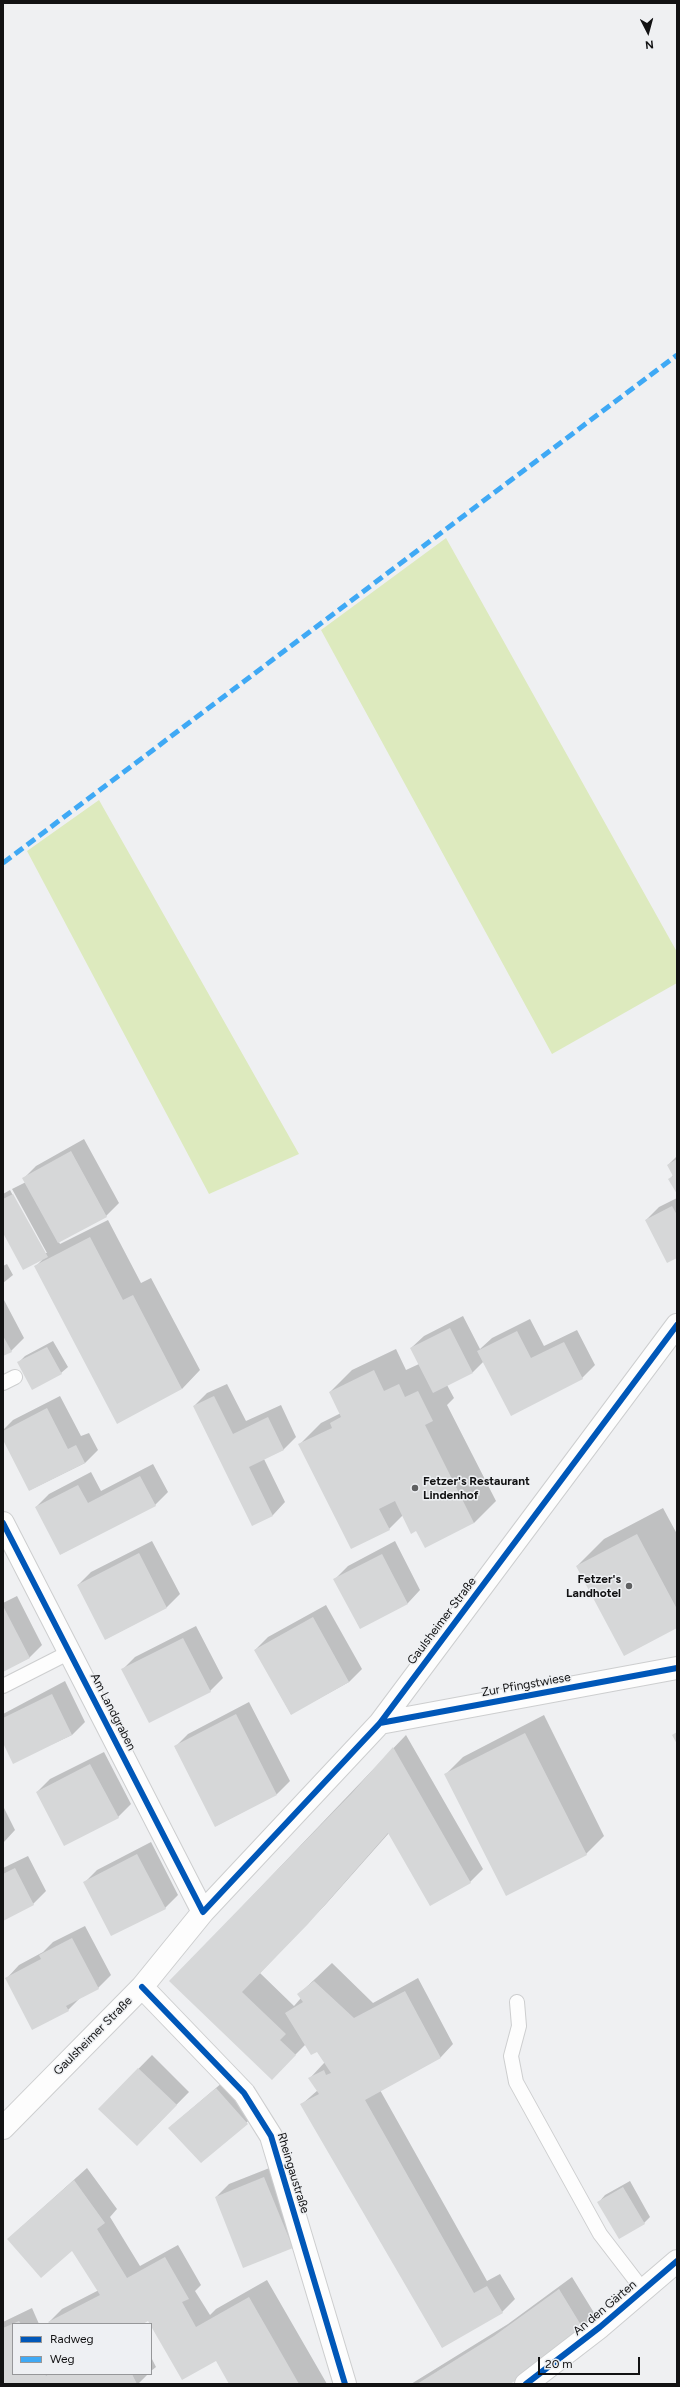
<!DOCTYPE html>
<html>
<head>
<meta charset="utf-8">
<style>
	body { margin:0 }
	#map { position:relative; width:680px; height:2387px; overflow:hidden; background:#eff0f2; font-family:Figtree,sans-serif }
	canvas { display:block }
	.frame { position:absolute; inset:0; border:4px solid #121213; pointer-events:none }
	.legend { position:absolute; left:12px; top:2323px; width:140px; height:52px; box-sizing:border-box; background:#eef0f3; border:1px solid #969799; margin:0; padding:5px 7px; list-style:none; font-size:12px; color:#121213 }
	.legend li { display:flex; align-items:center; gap:8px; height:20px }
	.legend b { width:20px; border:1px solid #969799 }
	.north { position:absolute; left:628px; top:12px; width:40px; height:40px; -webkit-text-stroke:3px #eef0f3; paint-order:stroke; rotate:174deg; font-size:11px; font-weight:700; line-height:16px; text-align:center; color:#121213 }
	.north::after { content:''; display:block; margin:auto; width:14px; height:18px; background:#121213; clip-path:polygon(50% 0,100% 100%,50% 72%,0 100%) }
	.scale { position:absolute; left:538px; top:2357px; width:102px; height:18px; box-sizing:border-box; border:2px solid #121213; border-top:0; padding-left:5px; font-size:12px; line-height:14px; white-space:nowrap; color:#121213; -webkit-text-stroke:3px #eef0f3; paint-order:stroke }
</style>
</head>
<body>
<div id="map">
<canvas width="680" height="2387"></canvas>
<div class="frame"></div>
<ul class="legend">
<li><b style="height:5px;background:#0057b8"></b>Radweg</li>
<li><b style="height:5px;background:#3fa9f5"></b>Weg</li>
</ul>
<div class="north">N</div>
<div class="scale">20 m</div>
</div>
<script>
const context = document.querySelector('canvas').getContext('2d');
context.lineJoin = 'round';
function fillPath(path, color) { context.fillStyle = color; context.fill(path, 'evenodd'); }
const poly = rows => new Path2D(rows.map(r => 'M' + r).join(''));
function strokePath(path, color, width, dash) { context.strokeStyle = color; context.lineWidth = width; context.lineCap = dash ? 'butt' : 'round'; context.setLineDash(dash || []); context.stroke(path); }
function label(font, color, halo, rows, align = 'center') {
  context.font = font + ' Figtree,sans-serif'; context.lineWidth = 3; context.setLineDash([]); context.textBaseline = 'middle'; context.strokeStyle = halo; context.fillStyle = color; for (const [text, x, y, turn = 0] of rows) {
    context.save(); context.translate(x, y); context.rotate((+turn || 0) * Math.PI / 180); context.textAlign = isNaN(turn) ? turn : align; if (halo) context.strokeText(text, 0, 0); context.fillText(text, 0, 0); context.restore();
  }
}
const green = poly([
	[446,538,677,952,677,983,552,1054,321,630],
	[99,800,299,1154,209,1194,27,851]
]);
const shadow = poly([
	[84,1139,119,1203,106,1216,59,1242,60,1244,108,1220,141,1283,151,1278,200,1370,182,1389,36,1266,42,1260,3,1231,3,1194,10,1190,44,1253,47,1253,12,1189,26,1182,24,1178,36,1166],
	[677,1156,677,1192,670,1179,673,1175,668,1165],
	[677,1198,677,1256,646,1220,659,1207],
	[7,1264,13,1275,3,1283,3,1266],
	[4,1300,24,1338,11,1351,3,1355],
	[463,1316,480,1349,492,1338,530,1319,544,1346,577,1330,595,1365,582,1378,484,1361,473,1372,447,1385,454,1398,447,1405,496,1501,474,1523,417,1530,403,1515,389,1529,299,1445,321,1423,341,1413,330,1392,352,1370,396,1349,406,1370,419,1364,411,1348,424,1336],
	[53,1341,68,1367,61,1373,19,1362,25,1356],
	[227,1384,246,1421,281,1405,296,1437,283,1450,264,1459,285,1502,273,1515,253,1524,194,1406,207,1393],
	[60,1396,81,1436,89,1433,98,1450,85,1463,30,1490,3,1438,3,1430,13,1420],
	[153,1464,168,1492,155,1505,61,1554,36,1507,49,1494,91,1472,101,1491],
	[663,1508,677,1534,677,1627,577,1566,604,1539],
	[152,1541,180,1594,167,1607,106,1639,78,1585,91,1572],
	[395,1541,420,1590,408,1603,360,1628,335,1579,348,1566],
	[17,1596,42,1645,29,1658,3,1671,3,1603],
	[326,1605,362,1669,349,1682,291,1714,255,1650,268,1637],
	[196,1626,223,1678,210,1691,122,1670,135,1657],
	[65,1681,85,1722,72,1735,14,1762,3,1741,3,1714],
	[249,1702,290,1781,277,1794,216,1826,175,1747,188,1734],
	[544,1715,604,1836,586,1854,445,1775,463,1757],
	[406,1735,483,1869,470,1882,389,1833,326,1904,260,1973,294,2006,301,1998,299,1994,332,1963,373,2003,418,1978,453,2044,441,2057,380,2090,487,2281,500,2274,515,2299,502,2312,442,2347,302,2104,318,2090,310,2078,325,2062,318,2051,306,2044,290,2060,171,1981],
	[104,1752,131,1804,118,1817,37,1792,50,1779],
	[3,1806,15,1830,3,1843],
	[151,1842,178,1895,165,1908,84,1883,97,1870],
	[28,1856,46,1891,33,1904,3,1919,3,1868],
	[85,1926,111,1975,98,1988,81,1997,68,2010,7,1978,19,1965,43,1952,53,1942],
	[152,2055,189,2092,137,2145,99,2109],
	[230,2076,261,2110,201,2162,169,2128],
	[277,2165,305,2234,292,2247,216,2197,229,2184],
	[87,2168,117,2209,110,2217,140,2266,178,2245,201,2285,195,2291,210,2315,216,2309,267,2280,327,2384,231,2384,216,2359,149,2320,141,2324,51,2324,49,2322,62,2309,99,2290,72,2249,8,2239],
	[630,2181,650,2217,644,2223,599,2202,605,2195],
	[572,2277,596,2316,583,2329,508,2384,411,2384,508,2324],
	[32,2308,39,2324,13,2324,13,2374,148,2374,138,2384,3,2384,3,2322],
	[151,2357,156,2367,151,2371]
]);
const building = poly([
	[71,1151,107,1217,58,1243,22,1178],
	[677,1159,677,1194,668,1179,673,1176,667,1165],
	[13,1194,48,1257,23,1270,3,1233,3,1199],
	[672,1206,677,1215,677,1258,667,1263,645,1220],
	[90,1237,123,1300,133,1295,182,1389,117,1424,34,1266],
	[450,1328,473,1373,433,1393,410,1348],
	[517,1331,531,1358,564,1342,583,1379,511,1416,477,1351],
	[3,1336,12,1352,3,1356],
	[47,1347,62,1374,32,1390,17,1362],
	[374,1370,384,1391,399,1384,405,1397,418,1391,433,1421,425,1425,474,1523,425,1548,416,1531,411,1534,395,1501,379,1509,390,1530,351,1549,298,1444,332,1428,330,1423,341,1417,329,1392],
	[214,1396,233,1434,268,1417,284,1450,249,1467,273,1516,252,1526,193,1406],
	[47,1408,68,1449,76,1445,85,1463,29,1491,3,1440,3,1431],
	[140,1476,156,1506,60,1555,35,1507,78,1485,88,1503],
	[637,1534,677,1609,677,1628,624,1656,576,1566],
	[139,1553,167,1608,105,1640,77,1585],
	[382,1554,408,1604,360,1629,333,1579],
	[3,1606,30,1658,3,1672],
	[313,1617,349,1682,291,1715,254,1650],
	[183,1638,211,1692,149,1723,121,1669],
	[52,1694,72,1735,13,1764,3,1743,3,1718],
	[236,1714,277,1795,215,1827,174,1746],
	[677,1732,677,1744,672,1735],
	[525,1733,587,1855,506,1896,444,1774],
	[393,1747,471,1883,430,1906,388,1833,308,1924,242,1992,286,2034,280,2040,296,2055,272,2080,169,1981,352,1793],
	[90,1764,119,1818,64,1846,36,1792],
	[137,1854,166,1909,111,1936,83,1882],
	[15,1868,34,1905,3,1921,3,1874],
	[72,1938,99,1989,66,2006,69,2011,32,2030,5,1978,41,1959,39,1955],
	[314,1981,354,2018,405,1991,441,2058,365,2100,474,2293,487,2286,503,2313,442,2348,300,2104,319,2094,308,2078,324,2070,326,2075,331,2073,317,2052,311,2055,285,2013,303,2002,297,1994],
	[138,2068,177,2105,137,2146,98,2109],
	[216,2088,248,2124,201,2163,168,2128],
	[264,2177,293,2248,243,2268,215,2197],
	[74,2180,105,2223,97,2229,127,2278,165,2257,189,2299,182,2302,196,2327,249,2297,299,2384,229,2384,216,2361,182,2380,148,2321,143,2324,50,2324,48,2322,100,2295,72,2251,41,2278,7,2239],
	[623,2187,645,2224,619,2239,597,2202],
	[559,2289,584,2330,520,2378,510,2384,417,2384,494,2336],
	[19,2321,21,2324,13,2324,13,2374,45,2374,46,2376,49,2374,132,2374,137,2384,3,2384,3,2328]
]);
const service = poly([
	[3,1383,15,1377],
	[3,1686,70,1652],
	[517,2002,519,2026,511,2056,516,2082,600,2234,643,2290]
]);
const minor = poly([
	[3,1523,203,1912],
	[380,1723,677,1668],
	[142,1987,244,2093,271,2136,345,2384],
	[3,2128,142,1987,203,1912,380,1723,677,1325],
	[526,2384,600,2327,677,2261]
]);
const quiet = poly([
	[3,863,677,355]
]);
const cycleway = poly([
	[3,1523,203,1912,380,1723,677,1325],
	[380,1723,677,1668],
	[142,1987,244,2093,271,2136,345,2384],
	[526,2384,600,2327,677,2261]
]);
const markers = [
	[415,1488,4,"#5f6061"],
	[629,1586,4,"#5f6061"]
];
const poiNames = [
	["Fetzer's Restaurant",423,1481],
	["Lindenhof",423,1495],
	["Fetzer's",621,1579,"right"],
	["Landhotel",621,1593,"right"]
];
const streetNames = [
	["Gaulsheimer Straße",442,1621,-53],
	["Zur Pfingstwiese",526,1685,-10],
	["Am Landgraben",113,1712,63],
	["Gaulsheimer Straße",93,2036,-45],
	["Rheingaustraße",293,2173,73],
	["An den Gärten",605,2308,-40]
];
fillPath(green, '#ddeabe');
fillPath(shadow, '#0003');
fillPath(building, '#d6d7d8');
strokePath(service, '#cdcecf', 16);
strokePath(minor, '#cdcecf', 24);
strokePath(service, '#fdfdfd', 14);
strokePath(minor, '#fdfdfd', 22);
strokePath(quiet, '#3fa9f5', 5, [10, 5]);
strokePath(cycleway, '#0057b8', 6);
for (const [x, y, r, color] of markers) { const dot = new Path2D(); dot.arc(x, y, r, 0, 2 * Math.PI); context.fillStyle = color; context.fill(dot); strokePath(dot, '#eef0f3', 1.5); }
label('bold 12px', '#121213', '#eef0f3', poiNames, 'left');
label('12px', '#121213', '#eef0f3', streetNames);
</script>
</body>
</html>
